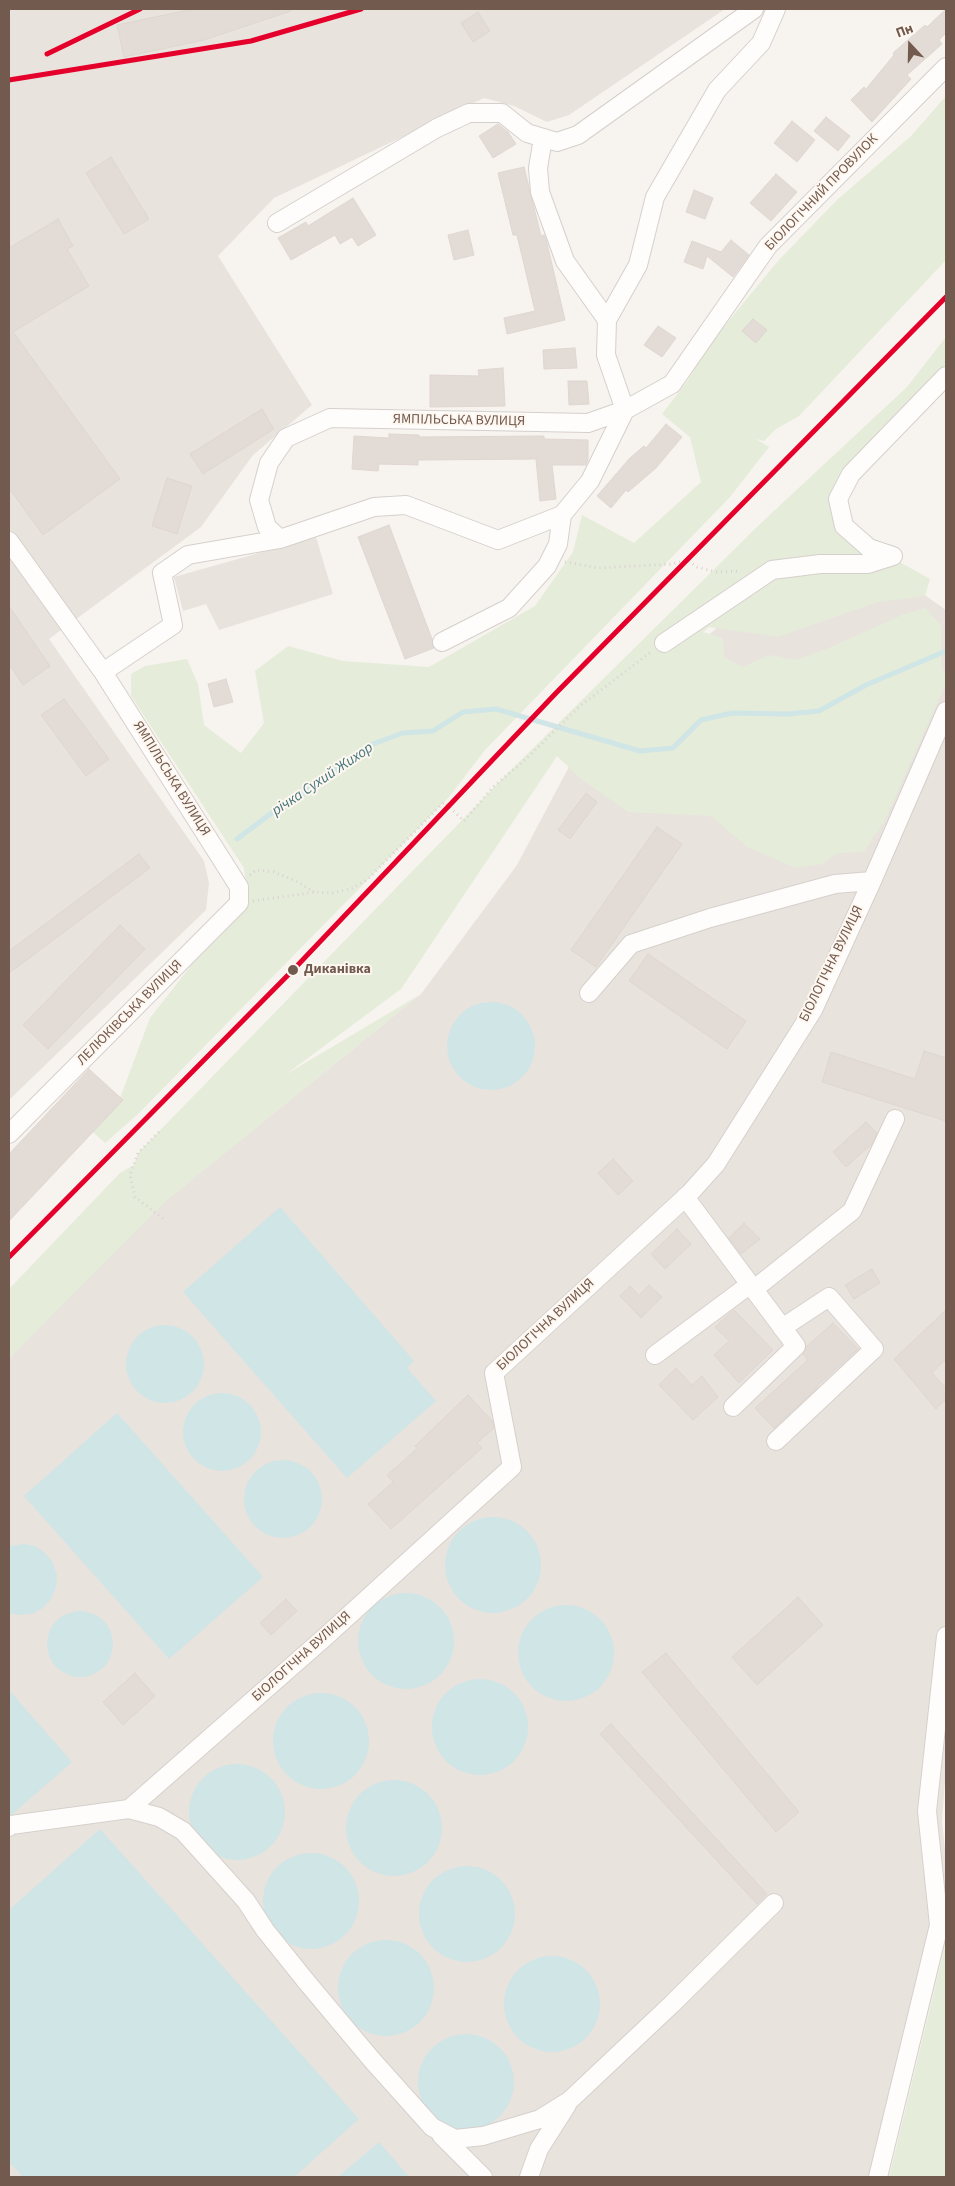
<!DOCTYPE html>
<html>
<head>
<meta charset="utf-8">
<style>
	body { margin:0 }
	#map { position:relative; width:955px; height:2186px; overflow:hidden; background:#f7f3ee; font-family:"Source Sans 3",sans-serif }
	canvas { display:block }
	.frame { position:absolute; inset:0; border:10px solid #735a4f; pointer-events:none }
	.north { position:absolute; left:885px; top:20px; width:50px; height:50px; -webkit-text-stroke:4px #fdf7f0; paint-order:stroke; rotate:339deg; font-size:14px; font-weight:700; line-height:20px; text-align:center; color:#735a4f }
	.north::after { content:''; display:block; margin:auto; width:18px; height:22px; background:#735a4f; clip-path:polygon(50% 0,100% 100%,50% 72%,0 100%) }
</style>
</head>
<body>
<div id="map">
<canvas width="955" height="2186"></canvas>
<div class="frame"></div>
<div class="north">Пн</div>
</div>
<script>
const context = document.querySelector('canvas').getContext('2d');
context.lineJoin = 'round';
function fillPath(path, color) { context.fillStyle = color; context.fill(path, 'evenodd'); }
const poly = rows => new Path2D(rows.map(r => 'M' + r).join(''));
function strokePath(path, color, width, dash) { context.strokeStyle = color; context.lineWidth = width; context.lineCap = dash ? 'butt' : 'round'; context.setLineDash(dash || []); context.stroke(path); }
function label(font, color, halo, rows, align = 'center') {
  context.font = font + ' "Source Sans 3",sans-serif'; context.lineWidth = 4; context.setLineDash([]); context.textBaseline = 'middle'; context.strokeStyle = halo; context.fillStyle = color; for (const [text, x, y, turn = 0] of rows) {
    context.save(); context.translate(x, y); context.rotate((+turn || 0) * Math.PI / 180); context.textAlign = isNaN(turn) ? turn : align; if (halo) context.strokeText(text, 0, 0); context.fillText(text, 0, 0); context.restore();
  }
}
const industrial = poly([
	[9,9,725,9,569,115,547,122,514,106,484,98,274,198,218,256,312,405,253,455,201,527,49,639,204,861,209,883,206,910,9,1100],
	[316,537,333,594,219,630,206,604,183,611,174,577],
	[889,570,946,610,946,1767,942,1822,946,1858,946,1941,887,2177,9,2177,9,1358,159,1206,421,994,517,865,572,761,659,675,781,576]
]);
const green = poly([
	[946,96,946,260,799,416,776,429,764,441,756,439,769,447,730,497,485,750,449,797,138,1114,105,1143,93,1132,120,1098,150,1018,247,894,244,868,131,696,131,674,145,666,187,659,198,684,204,725,241,753,264,723,255,671,288,646,343,661,429,667,535,606,573,552,582,515,634,543,701,482,690,437,662,414,688,380,708,346,778,261,837,200,911,136],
	[946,337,946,391,851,474,838,499,860,540,930,579,925,596,878,602,778,637,709,627,703,632,723,638,724,657,742,667,769,655,796,660,831,647,902,615,925,608,941,625,941,665,946,675,946,683,885,820,864,852,837,853,822,864,796,868,747,847,711,816,628,812,581,779,557,756,401,989,285,1075,421,994,166,1201,9,1358,9,1289,120,1173,134,1165,138,1153,506,775,760,524,907,387],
	[946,1942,946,2177,889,2177]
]);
const water = poly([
	'447 1046a44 44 0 1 1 88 0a44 44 0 1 1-88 0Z',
	[280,1207,414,1361,407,1368,436,1401,347,1478,183,1292],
	'126 1364a39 39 0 1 1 78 0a39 39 0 1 1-78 0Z',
	'183 1432a39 39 0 1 1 78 0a39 39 0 1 1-78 0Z',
	[117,1413,263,1577,169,1659,24,1496],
	'244 1499a39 39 0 1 1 78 0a39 39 0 1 1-78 0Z',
	'445 1565a48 48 0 1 1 96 0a48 48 0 1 1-96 0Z',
	[24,1544,35,1546,45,1553,53,1563,57,1575,56,1587,51,1599,43,1608,32,1614,19,1615,9,1613,9,1546],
	'358 1641a48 48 0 1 1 96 0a48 48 0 1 1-96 0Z',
	'518 1653a48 48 0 1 1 96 0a48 48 0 1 1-96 0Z',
	'47 1644a33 33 0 1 1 66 0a33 33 0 1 1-66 0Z',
	'432 1727a48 48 0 1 1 96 0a48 48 0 1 1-96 0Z',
	[9,1690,72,1762,9,1817],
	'273 1741a48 48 0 1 1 96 0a48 48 0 1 1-96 0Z',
	'189 1812a48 48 0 1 1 96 0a48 48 0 1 1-96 0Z',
	'346 1828a48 48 0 1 1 96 0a48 48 0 1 1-96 0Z',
	[100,1829,359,2119,294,2177,23,2177,9,2162,9,1910],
	'263 1901a48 48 0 1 1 96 0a48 48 0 1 1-96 0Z',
	'419 1914a48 48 0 1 1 96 0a48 48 0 1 1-96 0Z',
	'338 1988a48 48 0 1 1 96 0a48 48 0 1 1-96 0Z',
	'504 2004a48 48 0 1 1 96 0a48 48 0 1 1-96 0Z',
	'418 2082a48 48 0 1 1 96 0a48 48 0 1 1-96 0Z',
	[379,2142,409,2177,338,2177]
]);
const stream = poly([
	[237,839,273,812,300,796,370,745,403,733,433,731,463,712,496,709,640,751,673,748,701,720,732,713,788,714,819,711,866,685,946,651]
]);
const building = poly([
	[193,9,291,9,291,11,204,40,124,57,117,25,193,9],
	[946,9,946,33,939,40,942,44,907,75,911,79,872,122,851,100,864,87,866,89,894,55,893,53,925,25,927,27,946,9],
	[478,12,490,31,473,42,461,23,478,12],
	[826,117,850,136,838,151,814,131,826,117],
	[792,121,815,140,797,162,774,143,792,121],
	[498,124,508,132,516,144,493,158,479,136,498,124],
	[111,157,149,219,124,234,86,173,111,157],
	[524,167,541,236,544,235,546,239,565,320,507,334,504,318,535,311,517,235,513,235,498,173,524,167],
	[776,174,797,192,771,221,750,203,776,174],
	[694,190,713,198,705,219,686,212,694,190],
	[353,198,376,235,358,246,352,237,340,244,335,235,291,260,278,238,306,222,308,226,353,198],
	[58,219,73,246,67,249,89,286,13,332,120,479,43,535,9,488,9,248,58,219],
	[468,230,474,255,454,260,448,235,468,230],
	[731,240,749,255,733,277,707,256,703,269,684,262,692,241,721,252,731,240],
	[753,319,767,330,756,343,742,331,753,319],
	[658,326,676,338,662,357,644,345,658,326],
	[575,348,577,368,544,369,543,350,575,348],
	[503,368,505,406,430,407,430,375,479,376,478,370,503,368],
	[568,381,587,381,589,404,569,405,568,381],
	[262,409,274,429,203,474,190,454,262,409],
	[666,424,682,437,656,468,628,492,626,490,611,508,597,496,630,458,644,446,646,448,666,424],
	[389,434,419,435,419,437,544,436,544,439,588,440,588,460,586,465,552,465,556,499,540,501,536,459,418,460,418,465,379,464,378,471,352,469,354,436,389,438,389,434],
	[167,478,192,486,177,534,152,526,167,478],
	[389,525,432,639,434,648,405,659,358,537,389,525],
	[9,606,50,666,23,685,9,664,9,606],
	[226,679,233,702,214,707,208,684,226,679],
	[64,699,109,759,86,776,41,715,64,699],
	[586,793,597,802,570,839,558,830,586,793],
	[657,827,682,844,596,967,571,950,657,827],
	[139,854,150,868,9,973,9,951,139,854],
	[120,925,145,949,48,1049,23,1025,120,925],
	[648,954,746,1021,727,1049,629,981,648,954],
	[924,1051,946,1058,946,1121,822,1082,831,1052,915,1079,924,1051],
	[89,1069,123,1100,9,1221,9,1154,89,1069],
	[866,1122,877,1133,872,1144,846,1167,833,1152,866,1122],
	[613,1159,633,1181,618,1195,598,1173,613,1159],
	[744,1223,760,1239,741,1254,729,1238,744,1223],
	[677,1229,691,1244,665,1269,651,1254,677,1229],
	[872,1269,880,1283,854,1299,845,1285,872,1269],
	[649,1285,662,1297,641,1318,620,1296,630,1286,639,1295,649,1285],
	[734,1310,773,1350,739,1383,714,1355,729,1341,715,1327,734,1310],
	[946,1310,946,1359,932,1373,946,1388,946,1399,936,1409,894,1359,946,1310],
	[833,1323,858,1349,817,1386,818,1387,774,1428,755,1408,808,1360,803,1354,806,1347,833,1323],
	[676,1368,692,1385,702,1376,718,1397,693,1420,659,1385,676,1368],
	[468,1395,493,1422,494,1428,477,1443,482,1448,391,1529,368,1504,393,1482,387,1475,418,1448,415,1446,468,1395],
	[798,1597,823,1625,757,1685,732,1657,798,1597],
	[286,1599,297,1611,271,1635,260,1623,286,1599],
	[666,1653,799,1812,776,1832,642,1672,666,1653],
	[135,1673,155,1696,123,1725,103,1702,135,1673],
	[611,1724,767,1894,757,1904,600,1734,611,1724]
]);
const path = poly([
	[565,562,598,568,672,564,687,560,697,567,716,572,740,571],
	[250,875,256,870,274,872,296,881,314,892],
	[253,901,315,892,334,893,353,888,368,879,444,802,464,821,493,787,527,758,580,706,651,652],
	[159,1132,138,1153,130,1175,135,1197,166,1221]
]);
const minor = poly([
	[543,138,538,168,540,192,565,261,607,320],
	[277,223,437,128,469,113,502,113,527,133,557,142,578,135,754,9],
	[625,410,606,355,607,320,638,265,655,197,717,90,761,43,776,9],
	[280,539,267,527,259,500,269,463,286,438,330,418,588,423,625,410,672,384,768,246,946,67],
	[9,541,103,672,239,887,239,903,9,1134],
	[893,556,869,548,844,526,838,499,851,474,946,376],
	[442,642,509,608,547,566,558,544,562,515],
	[664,643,772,570,820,564,868,564,893,556],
	[103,672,173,625,162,573,188,555,280,539,374,507,406,505,498,540,562,515,590,481,625,410],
	[589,993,631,944,710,918,835,884,872,881],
	[685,1197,796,1346,733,1407],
	[753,1290,852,1211,895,1119],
	[655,1355,749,1285],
	[776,1441,874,1349,829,1297,782,1328],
	[129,1809,159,1817,183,1831,246,1901,265,1930,305,1980,372,2060,432,2127,455,2139,483,2136,540,2119,569,2101,672,2004,774,1903],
	[9,1827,11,1825,129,1809,324,1638,512,1467,494,1373,689,1194,716,1164,813,1010,872,881,946,711],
	[441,2135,483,2177],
	[529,2177,539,2149,567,2105],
	[878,2177,939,1925,927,1811,946,1636]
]);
const rail1 = poly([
	[47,54,140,9],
	[9,80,251,41,361,9],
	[9,1257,295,968,556,693,946,297]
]);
const markers = [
	[293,970,6,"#735a4f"]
];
const streetNames = [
	["БІОЛОГІЧНИЙ ПРОВУЛОК",822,193,-46],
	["ЯМПІЛЬСЬКА ВУЛИЦЯ",459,421,1],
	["ЯМПІЛЬСЬКА ВУЛИЦЯ",171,779,58],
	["БІОЛОГІЧНА ВУЛИЦЯ",832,964,-64],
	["ЛЕЛЮКІВСЬКА ВУЛИЦЯ",130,1013,-45],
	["БІОЛОГІЧНА ВУЛИЦЯ",546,1325,-43],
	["БІОЛОГІЧНА ВУЛИЦЯ",302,1657,-42]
];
const stopNames = [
	["Диканівка",304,970]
];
const waterNames = [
	["річка Сухий Жихор",323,780,-34]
];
fillPath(industrial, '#e9e3de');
fillPath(green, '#e5ecda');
fillPath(water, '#d0e5e6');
strokePath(stream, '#d0e5e6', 5);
fillPath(building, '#e3dbd5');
strokePath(building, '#dfd6d0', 1);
strokePath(minor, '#d6d0cc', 20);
strokePath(path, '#d9d2d0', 3, [1, 4]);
strokePath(minor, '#fefdfc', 18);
strokePath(rail1, '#e4002b', 5);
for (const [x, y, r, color] of markers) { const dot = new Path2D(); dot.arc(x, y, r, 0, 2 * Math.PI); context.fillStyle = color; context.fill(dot); strokePath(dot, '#fdf7f0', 2); }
label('14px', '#735a4f', '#fdf7f0', streetNames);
label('bold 14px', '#735a4f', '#fdf7f0', stopNames, 'left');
label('italic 15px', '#47777d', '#fdf7f0', waterNames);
</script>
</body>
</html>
